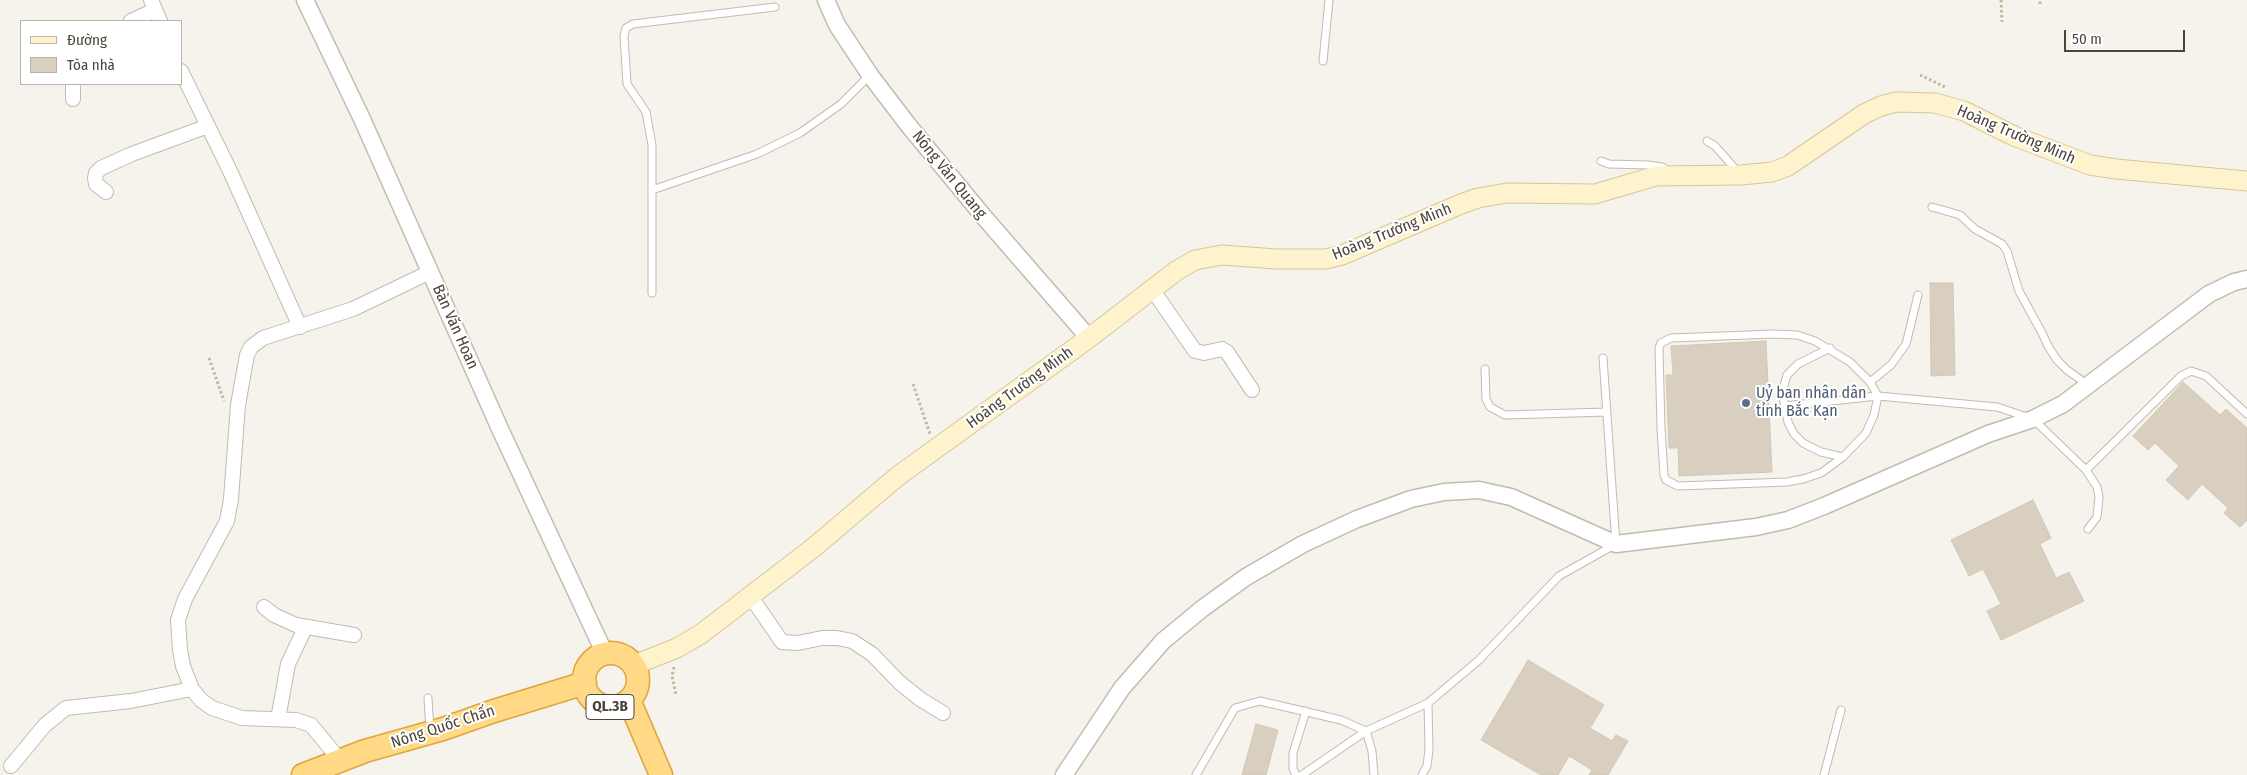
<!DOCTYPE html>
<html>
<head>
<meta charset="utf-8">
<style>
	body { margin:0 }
	#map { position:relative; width:2247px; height:775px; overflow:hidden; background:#f6f3ec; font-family:"Fira Sans Condensed",sans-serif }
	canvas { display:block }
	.legend { position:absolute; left:20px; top:20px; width:162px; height:65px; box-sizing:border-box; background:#fff; border:1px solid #b7b4b0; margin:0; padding:6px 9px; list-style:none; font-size:15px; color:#4b4439 }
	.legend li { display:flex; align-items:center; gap:10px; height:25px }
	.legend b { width:25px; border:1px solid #b7b4b0 }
	.scale { position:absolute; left:2064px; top:30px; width:121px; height:22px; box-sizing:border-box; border:2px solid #4b4439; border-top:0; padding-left:6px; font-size:15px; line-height:18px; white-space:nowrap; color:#4b4439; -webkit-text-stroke:4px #fff; paint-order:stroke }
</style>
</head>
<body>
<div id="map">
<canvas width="2247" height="775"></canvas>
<ul class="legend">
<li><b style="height:6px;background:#fff3cd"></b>Đường</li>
<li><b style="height:14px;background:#d8cfc1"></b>Tòa nhà</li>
</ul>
<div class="scale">50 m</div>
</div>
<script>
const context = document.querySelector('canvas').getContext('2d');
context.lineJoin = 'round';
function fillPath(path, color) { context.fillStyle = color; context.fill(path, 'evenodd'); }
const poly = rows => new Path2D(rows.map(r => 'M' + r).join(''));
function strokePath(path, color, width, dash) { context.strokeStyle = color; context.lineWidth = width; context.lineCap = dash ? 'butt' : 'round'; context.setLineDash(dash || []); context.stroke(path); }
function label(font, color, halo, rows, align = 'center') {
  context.font = font + ' "Fira Sans Condensed",sans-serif'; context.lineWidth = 4; context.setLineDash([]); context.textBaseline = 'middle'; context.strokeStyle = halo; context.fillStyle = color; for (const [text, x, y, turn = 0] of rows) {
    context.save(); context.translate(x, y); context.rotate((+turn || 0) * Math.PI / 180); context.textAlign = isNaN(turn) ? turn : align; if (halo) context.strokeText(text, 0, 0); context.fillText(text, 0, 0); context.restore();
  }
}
const building = poly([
	[1930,283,1953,283,1955,375,1931,376,1930,283],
	[1766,341,1772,472,1679,476,1678,448,1669,448,1666,375,1673,375,1671,346,1766,341],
	[2183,382,2220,415,2226,409,2247,428,2247,520,2240,527,2224,513,2228,508,2202,484,2188,500,2166,480,2179,466,2155,443,2148,450,2133,436,2183,382],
	[2033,500,2051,538,2040,544,2056,578,2069,572,2084,601,2001,640,1987,611,2001,604,1983,569,1969,576,1951,540,2033,500],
	[1528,660,1604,705,1590,728,1612,741,1616,735,1628,741,1608,775,1589,775,1592,770,1569,756,1558,775,1541,775,1481,740,1528,660],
	[1256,724,1278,730,1266,775,1242,775,1256,724]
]);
const path = poly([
	[2001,0,2002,22],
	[2040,4,2040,0],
	[1920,75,1945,87],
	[209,358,224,401],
	[913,384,930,434],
	[674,667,672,676,676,695]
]);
const service = poly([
	[1323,61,1329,0],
	[1707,141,1715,146,1739,173],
	[1601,161,1609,164,1648,165,1662,167,1667,170],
	[652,190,757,154,800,133,841,104,870,75],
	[1932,207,1960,215,1975,229,2002,244,2007,251,2019,291,2042,333,2048,346,2057,360,2067,370,2088,385],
	[652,293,652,145,646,112,627,84,624,36,626,28,633,24,775,7],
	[1773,334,1797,335,1815,341,1850,362,1870,382,1878,396,1874,415,1866,433,1843,457,1821,473,1803,479,1787,482,1678,486,1666,480,1664,475,1661,428,1659,348,1661,343,1671,338,1773,334],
	[1830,348,1798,364,1787,375,1782,392,1788,422,1794,434,1803,443,1821,452,1843,457],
	[1485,369,1486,399,1490,407,1505,415,1607,412],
	[1870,382,1891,365,1906,344,1918,295],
	[1784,406,1878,396,1997,407,2033,419,2086,470,2097,487,2099,497,2097,517,2088,529],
	[2086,470,2181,376,2191,371,2206,376,2247,414],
	[428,698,430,731],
	[1196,775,1235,708,1260,701,1341,720,1366,731,1372,751,1374,775],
	[1296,775,1293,769,1293,753,1306,711],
	[1302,775,1366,731,1428,703,1479,660,1559,576,1616,544,1603,358],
	[1422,775,1427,766,1429,750,1428,703],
	[1824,775,1841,710]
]);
const minor = poly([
	[151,0,160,21],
	[131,21,155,10],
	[181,71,230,171,300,327],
	[73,84,73,99],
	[106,192,96,184,95,178,96,173,101,168,132,154,208,126],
	[1152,289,1195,351,1204,353,1222,349,1227,352,1252,390],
	[751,597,782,642,798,643,822,638,837,638,852,641,872,654,899,682,920,699,943,713],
	[264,607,274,615,296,625,354,635],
	[278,719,288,664,305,628],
	[339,759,311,725,296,720,242,718,212,708,201,700,192,689,183,666,180,650,178,620,185,599,227,521,231,499,238,405,247,355,251,347,263,338,353,309,430,272],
	[11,766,45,725,66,708,131,701,192,689]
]);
const tertiary = poly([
	[305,0,362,119,500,429,605,654],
	[826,0,837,25,870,75,909,126,984,217,1089,338],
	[1064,775,1122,688,1163,641,1203,608,1246,577,1303,544,1357,519,1411,499,1444,492,1479,490,1511,497,1616,544,1756,527,1788,520,1824,506,1988,434,2033,419,2063,404,2209,294,2234,282,2247,279]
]);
const secondary = poly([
	[634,665,677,648,701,634,813,548,898,476,1089,338,1176,271,1195,260,1222,255,1276,259,1326,259,1342,255,1461,204,1478,198,1507,193,1595,194,1656,176,1741,175,1772,172,1788,166,1864,114,1881,106,1896,102,1935,103,1964,111,2014,136,2090,165,2116,169,2247,181]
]);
const trunk = poly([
	'584 680a27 27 0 1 1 54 0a27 27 0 1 1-54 0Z',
	[629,700,661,775],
	[303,775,365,751,443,729,494,711,585,683]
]);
const markers = [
	[1746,403,5,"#5c6f8a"]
];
const shields = [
	[610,707,48]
];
const shieldNames = [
	["QL.3B",610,707]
];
const streetNames = [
	["Hoàng Trường Minh",2016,135,23],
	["Nông Văn Quang",949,175,51],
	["Hoàng Trường Minh",1392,232,-22],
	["Bàn Văn Hoan",455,327,66],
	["Hoàng Trường Minh",1020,388,-36],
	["Nông Quốc Chấn",443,727,-18]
];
const serviceNames = [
	["Uỷ ban nhân dân",1756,394],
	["tỉnh Bắc Kạn",1756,412]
];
fillPath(building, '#d8cfc1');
strokePath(building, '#d3c7b4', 1);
strokePath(service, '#c2bbae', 9);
strokePath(minor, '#c2bbae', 16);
strokePath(tertiary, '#c2bbae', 19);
strokePath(secondary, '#d6c79b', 21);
strokePath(trunk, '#e0a43c', 25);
strokePath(path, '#c4b79f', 3, [2.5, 2.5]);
strokePath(service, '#fff', 7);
strokePath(minor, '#fff', 14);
strokePath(tertiary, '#fff', 16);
strokePath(secondary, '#fff3cd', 19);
strokePath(trunk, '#ffd985', 22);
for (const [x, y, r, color] of markers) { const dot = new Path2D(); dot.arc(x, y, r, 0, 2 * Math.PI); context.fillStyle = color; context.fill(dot); strokePath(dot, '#fff', 2); }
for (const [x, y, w] of shields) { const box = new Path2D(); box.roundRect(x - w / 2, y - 12.5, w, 25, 4); context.fillStyle = '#fff'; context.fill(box); strokePath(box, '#4b4439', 1); }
label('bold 15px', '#4b4439', null, shieldNames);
label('16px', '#4b4439', '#fff', streetNames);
label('16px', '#4e5e75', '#fff', serviceNames, 'left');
</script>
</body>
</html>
